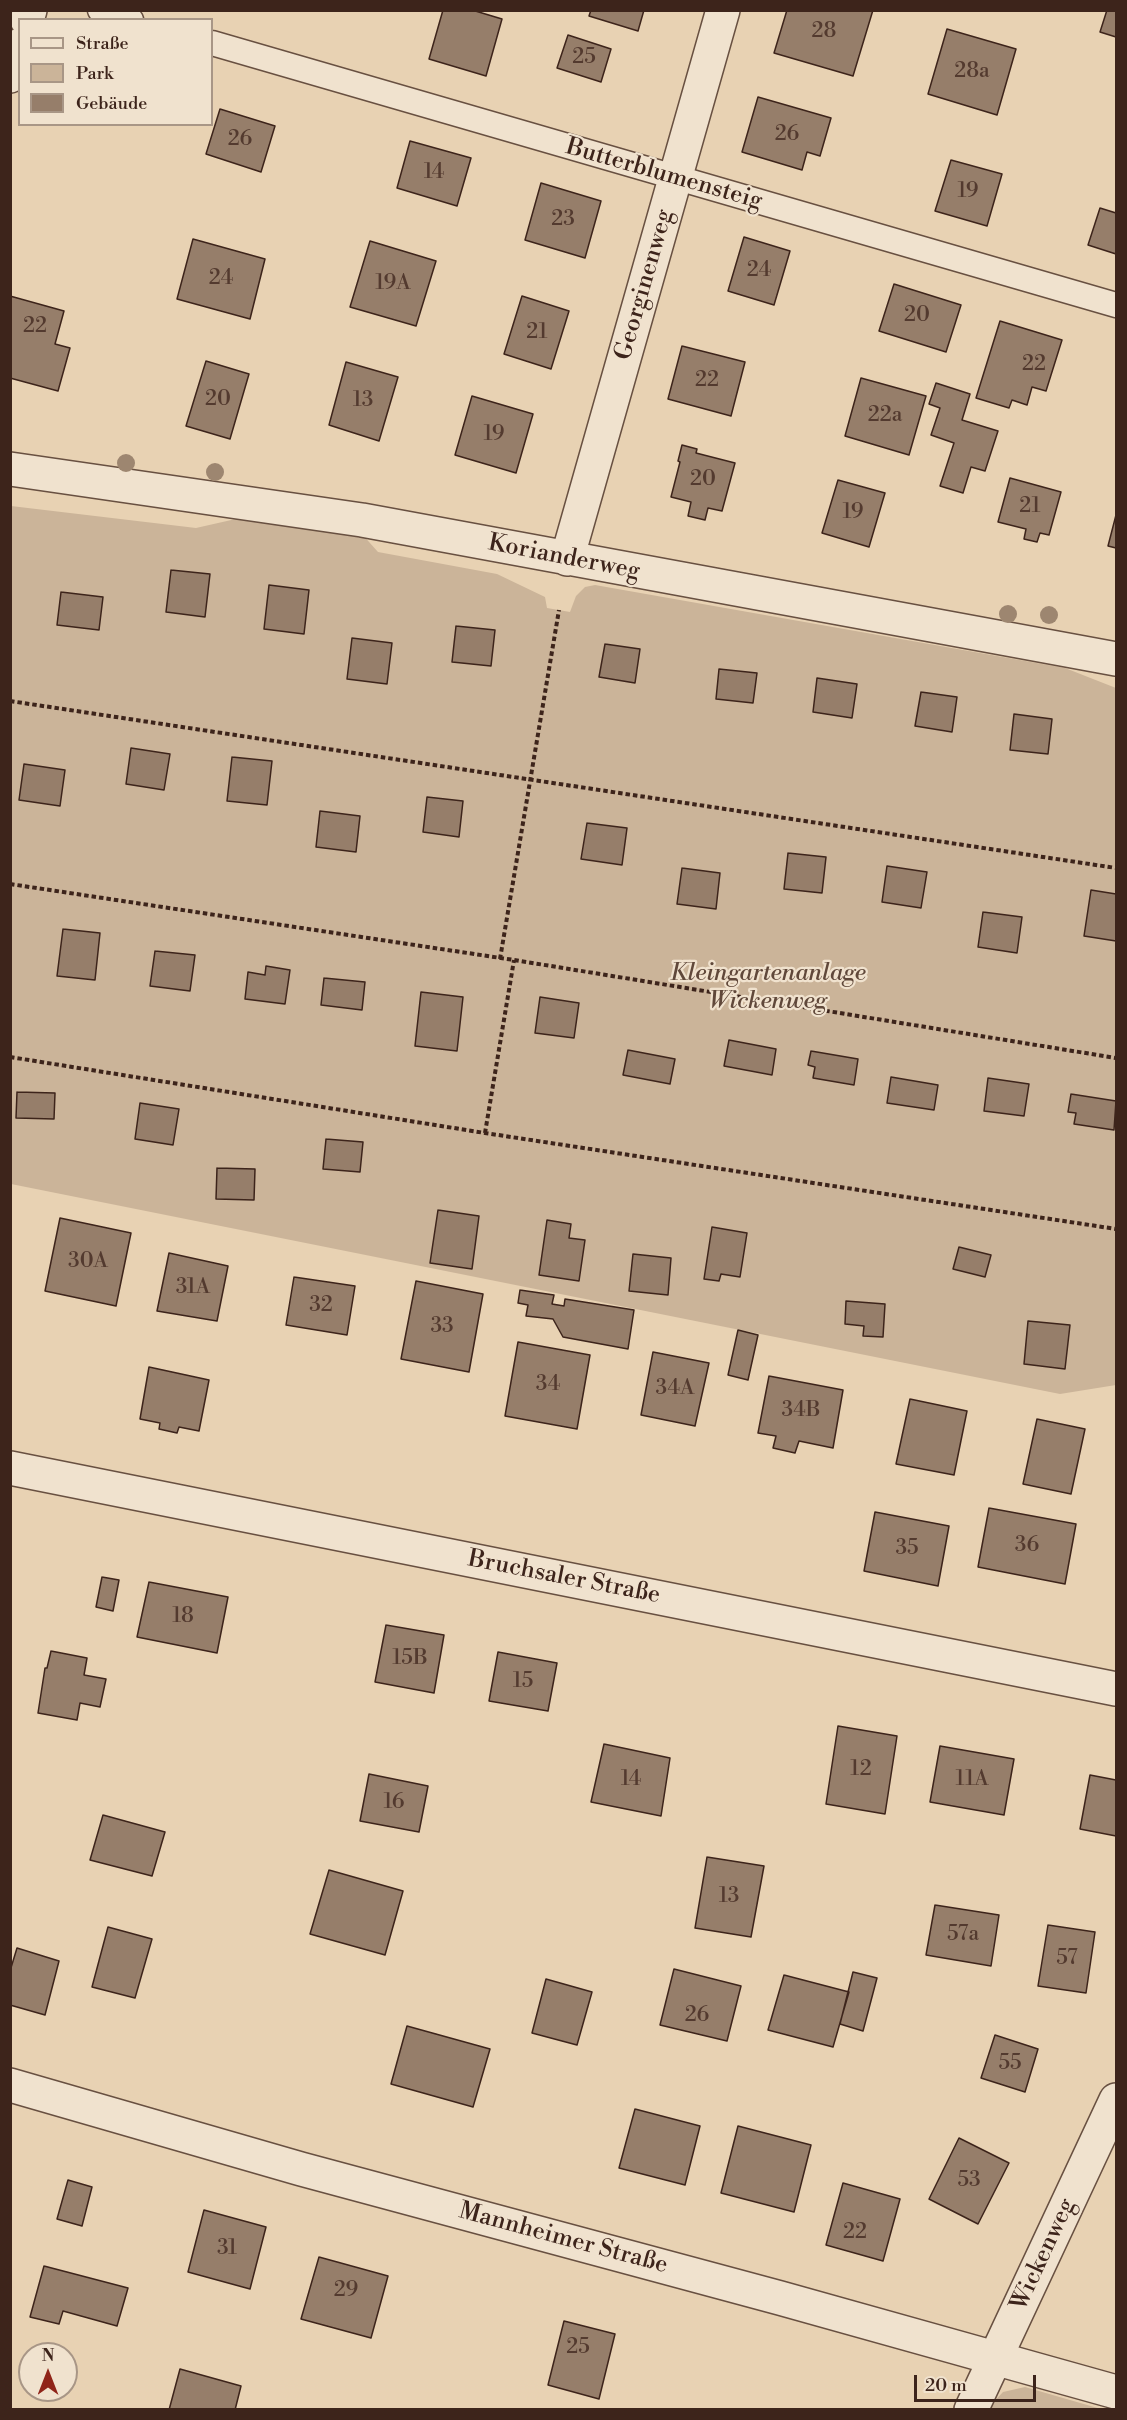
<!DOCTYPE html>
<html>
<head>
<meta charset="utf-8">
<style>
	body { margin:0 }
	#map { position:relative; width:1127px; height:2420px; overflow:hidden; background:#e8d2b3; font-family:"Libre Bodoni",serif }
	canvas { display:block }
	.frame { position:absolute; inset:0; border:12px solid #3d241b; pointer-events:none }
	.legend { position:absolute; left:18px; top:18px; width:195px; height:108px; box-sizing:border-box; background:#f0e2ce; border:2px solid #a89686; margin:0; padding:8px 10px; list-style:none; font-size:18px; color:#3d241b }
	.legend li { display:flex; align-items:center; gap:12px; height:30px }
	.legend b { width:30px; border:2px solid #a89686 }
	.north { position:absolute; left:18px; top:2342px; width:60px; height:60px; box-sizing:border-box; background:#f0e2ce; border:2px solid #a89686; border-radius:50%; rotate:0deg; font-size:16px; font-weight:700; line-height:24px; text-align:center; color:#3d241b }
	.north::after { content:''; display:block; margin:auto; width:21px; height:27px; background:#8f2418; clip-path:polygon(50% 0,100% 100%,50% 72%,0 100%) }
	.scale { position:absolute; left:914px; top:2375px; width:122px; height:27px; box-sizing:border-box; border:3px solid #3d241b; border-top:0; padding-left:8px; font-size:18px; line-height:21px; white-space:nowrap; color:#3d241b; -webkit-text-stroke:4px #f0e2ce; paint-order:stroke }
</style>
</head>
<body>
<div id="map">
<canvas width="1127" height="2420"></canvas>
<div class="frame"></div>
<ul class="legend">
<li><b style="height:8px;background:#f0e2ce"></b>Straße</li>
<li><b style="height:16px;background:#cbb499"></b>Park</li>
<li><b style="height:16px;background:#967e6a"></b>Gebäude</li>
</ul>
<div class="north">N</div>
<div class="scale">20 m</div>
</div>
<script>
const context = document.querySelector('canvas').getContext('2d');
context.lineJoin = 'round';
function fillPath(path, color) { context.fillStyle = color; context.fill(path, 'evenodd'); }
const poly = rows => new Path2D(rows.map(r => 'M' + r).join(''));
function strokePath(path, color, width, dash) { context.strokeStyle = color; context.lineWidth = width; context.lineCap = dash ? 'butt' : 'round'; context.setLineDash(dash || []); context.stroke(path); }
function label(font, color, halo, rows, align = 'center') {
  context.font = font + ' "Libre Bodoni",serif'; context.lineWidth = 4.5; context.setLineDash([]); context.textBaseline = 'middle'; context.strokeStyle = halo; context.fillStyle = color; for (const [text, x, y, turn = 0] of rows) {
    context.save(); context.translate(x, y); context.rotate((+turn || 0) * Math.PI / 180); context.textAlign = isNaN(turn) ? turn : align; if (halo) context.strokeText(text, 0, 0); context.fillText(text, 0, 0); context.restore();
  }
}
const green = poly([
	[11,506,196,528,249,516,361,533,378,552,497,574,545,597,547,608,570,612,576,596,585,587,595,585,1065,668,1116,688,1116,1385,1060,1394,11,1184],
	[1025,2387,1101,2409,986,2410,1003,2392]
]);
const building = poly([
	[443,10,472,10,502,19,486,76,429,59,443,10],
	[591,10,644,10,638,31,589,16,591,10],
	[787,10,873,10,853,76,774,53,787,10],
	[1107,10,1116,10,1116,37,1100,32,1107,10],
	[947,29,1016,49,997,115,928,94,947,29],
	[568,35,611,49,601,82,557,68,568,35],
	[758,97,831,118,820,156,807,152,802,170,742,152,758,97],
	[220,109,275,126,261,172,206,154,220,109],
	[410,141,471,158,457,206,397,188,410,141],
	[951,160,1002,174,987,226,935,211,951,160],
	[541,183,601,201,585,258,525,240,541,183],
	[1100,208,1116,213,1116,254,1088,245,1100,208],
	[744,237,790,251,774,305,728,291,744,237],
	[193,239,265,259,250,319,177,299,193,239],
	[370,241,436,261,416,326,350,307,370,241],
	[894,284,961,305,946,352,879,331,894,284],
	[10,296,64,311,55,344,70,348,58,391,10,378,10,296],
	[522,296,569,311,551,369,504,354,522,296],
	[1000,321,1062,340,1046,391,1032,387,1027,405,1012,400,1009,408,976,398,1000,321],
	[682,346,745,362,731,416,668,399,682,346],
	[206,361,249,374,230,439,186,426,206,361],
	[346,362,398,377,379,441,329,425,346,362],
	[861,378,926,396,909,455,845,436,861,378],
	[936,383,970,394,962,420,998,431,985,471,971,467,963,493,940,486,954,443,931,435,940,408,929,404,936,383],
	[472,396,533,414,516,473,455,455,472,396],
	[682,445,697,449,696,453,735,463,722,511,708,508,705,520,688,516,691,502,671,497,680,462,678,461,682,445],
	[1010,478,1061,492,1049,535,1040,533,1037,542,1024,539,1026,529,998,522,1010,478],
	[838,480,885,493,869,547,822,533,838,480],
	[1116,515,1116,548,1108,546,1116,515],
	[171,570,210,574,205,617,166,612,171,570],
	[269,585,309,590,304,634,264,629,269,585],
	[61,592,103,597,99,630,57,625,61,592],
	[456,626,495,630,491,666,452,662,456,626],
	[352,638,392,643,387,684,347,679,352,638],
	[605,644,640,649,635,683,599,677,605,644],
	[719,669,757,673,753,703,716,699,719,669],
	[817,678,857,684,852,718,813,712,817,678],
	[921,692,957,697,952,732,915,726,921,692],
	[1014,714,1052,719,1048,754,1010,750,1014,714],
	[131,748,170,754,164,790,126,784,131,748],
	[232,757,272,761,267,805,227,801,232,757],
	[24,764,65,770,60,806,19,800,24,764],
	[427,797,463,801,459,837,423,832,427,797],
	[320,811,360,816,356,852,316,847,320,811],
	[587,823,627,828,622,865,581,859,587,823],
	[788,853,826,857,822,893,784,889,788,853],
	[887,866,927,872,921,908,882,902,887,866],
	[682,868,720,873,716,909,677,904,682,868],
	[1091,890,1116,894,1116,941,1084,936,1091,890],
	[983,912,1022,917,1017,953,978,947,983,912],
	[63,929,100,933,95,980,57,976,63,929],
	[155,951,195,955,190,991,150,986,155,951],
	[266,966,290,970,285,1004,245,999,248,972,265,975,266,966],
	[324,978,365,982,362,1010,321,1005,324,978],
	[421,992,463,997,457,1051,415,1046,421,992],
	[540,997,579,1003,574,1038,535,1033,540,997],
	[729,1040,776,1049,772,1075,724,1066,729,1040],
	[628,1050,675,1059,670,1084,623,1075,628,1050],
	[811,1051,858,1059,854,1085,813,1078,815,1067,808,1065,811,1051],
	[891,1077,938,1085,934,1110,887,1103,891,1077],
	[988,1078,1029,1084,1024,1116,984,1111,988,1078],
	[17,1092,55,1093,54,1119,16,1118,17,1092],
	[1071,1094,1116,1101,1114,1130,1074,1124,1076,1113,1068,1112,1071,1094],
	[140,1103,179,1109,173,1145,135,1139,140,1103],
	[326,1139,363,1142,360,1172,323,1169,326,1139],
	[217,1168,255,1169,254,1200,216,1199,217,1168],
	[438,1210,479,1216,472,1269,430,1263,438,1210],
	[60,1218,131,1233,116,1306,45,1291,60,1218],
	[547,1220,571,1224,569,1238,585,1240,579,1281,539,1275,547,1220],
	[712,1227,747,1233,740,1277,721,1274,719,1281,704,1279,712,1227],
	[959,1247,991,1255,985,1277,953,1269,959,1247],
	[169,1253,228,1266,217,1321,157,1311,169,1253],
	[633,1254,671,1258,668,1295,629,1291,633,1254],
	[294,1277,355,1286,347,1335,286,1325,294,1277],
	[416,1281,483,1294,469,1372,401,1359,416,1281],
	[520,1290,554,1295,552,1304,564,1306,565,1299,634,1310,628,1349,563,1337,553,1319,526,1316,528,1305,518,1303,520,1290],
	[846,1301,885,1304,883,1337,863,1336,864,1326,845,1324,846,1301],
	[1028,1321,1070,1325,1065,1369,1024,1364,1028,1321],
	[738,1330,758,1335,748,1380,728,1375,738,1330],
	[518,1342,590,1355,577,1429,505,1416,518,1342],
	[653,1352,709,1363,695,1426,641,1415,653,1352],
	[149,1367,209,1380,199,1431,179,1427,177,1433,159,1429,160,1423,140,1419,149,1367],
	[769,1376,843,1390,833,1448,799,1441,795,1453,773,1448,776,1436,758,1433,769,1376],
	[910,1399,967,1411,954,1475,896,1464,910,1399],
	[1037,1419,1085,1429,1071,1494,1023,1484,1037,1419],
	[989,1508,1076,1524,1065,1584,978,1567,989,1508],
	[875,1512,949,1526,938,1586,864,1571,875,1512],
	[102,1577,119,1580,113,1611,96,1607,102,1577],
	[149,1582,228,1597,217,1653,137,1637,149,1582],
	[386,1625,444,1635,434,1693,375,1682,386,1625],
	[51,1651,87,1658,84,1675,106,1679,100,1707,80,1703,77,1720,38,1713,45,1668,47,1668,51,1651],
	[498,1652,557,1663,548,1711,489,1701,498,1652],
	[838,1726,897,1736,885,1814,826,1804,838,1726],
	[604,1744,670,1758,661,1816,591,1802,604,1744],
	[940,1746,1014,1759,1004,1815,930,1802,940,1746],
	[369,1774,428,1786,419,1832,360,1821,369,1774],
	[1090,1775,1116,1780,1116,1836,1080,1829,1090,1775],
	[103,1815,165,1832,152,1876,90,1860,103,1815],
	[707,1857,764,1866,751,1937,695,1928,707,1857],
	[329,1870,403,1891,385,1955,310,1934,329,1870],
	[935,1905,999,1915,991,1966,926,1955,935,1905],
	[1048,1925,1095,1932,1086,1993,1038,1986,1048,1925],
	[108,1927,152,1939,135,1998,92,1987,108,1927],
	[17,1948,59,1961,45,2015,10,2005,10,1971,17,1948],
	[674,1969,741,1986,727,2041,660,2025,674,1969],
	[853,1972,877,1978,863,2031,840,2024,853,1972],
	[784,1975,849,1992,833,2047,768,2030,784,1975],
	[546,1979,592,1992,577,2045,532,2033,546,1979],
	[407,2026,490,2049,473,2107,391,2084,407,2026],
	[995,2035,1038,2049,1025,2092,981,2078,995,2035],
	[635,2109,700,2126,685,2185,619,2168,635,2109],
	[738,2126,811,2145,794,2212,721,2193,738,2126],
	[959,2138,1009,2163,978,2224,929,2199,959,2138],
	[68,2180,92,2187,82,2226,57,2219,68,2180],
	[843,2183,900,2199,883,2261,826,2245,843,2183],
	[204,2210,266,2227,250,2289,188,2272,204,2210],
	[319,2257,388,2276,371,2338,301,2319,319,2257],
	[44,2266,128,2288,117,2326,63,2311,59,2324,30,2317,44,2266],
	[564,2321,615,2334,599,2399,548,2385,564,2321],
	[180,2369,241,2386,235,2410,169,2410,180,2369]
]);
const path = poly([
	[10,701,1116,868],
	[10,884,514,960,1116,1058],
	[500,959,559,610],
	[10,1057,485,1133,1116,1229],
	[485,1133,514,960]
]);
const service = poly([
	[100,10,131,20],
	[212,43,1116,305]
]);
const minor = poly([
	[27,20,30,10],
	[10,76,20,45],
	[10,469,362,520,1116,659],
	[567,559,723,10],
	[10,1468,1116,1689],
	[10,2085,301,2169,780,2298,1116,2392],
	[971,2410,1116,2100]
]);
const trees = [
	[126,463],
	[215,472],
	[1008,614],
	[1049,615]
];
const numberNames = [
	["28",824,32],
	["25",584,58],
	["28a",972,72],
	["26",787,135],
	["26",240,140],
	["14",434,173],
	["19",968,192],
	["23",563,220],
	["24",759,271],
	["24",221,279],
	["19A",393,284],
	["20",917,316],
	["22",35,327],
	["21",537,333],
	["22",1034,365],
	["22",707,381],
	["20",218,400],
	["13",363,401],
	["22a",885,416],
	["19",494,435],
	["20",703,480],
	["21",1030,507],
	["19",853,513],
	["30A",88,1262],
	["31A",193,1288],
	["32",321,1306],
	["33",442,1327],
	["34",548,1385],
	["34A",675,1389],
	["34B",801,1411],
	["36",1027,1546],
	["35",907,1549],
	["18",183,1617],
	["15B",410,1659],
	["15",523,1682],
	["12",861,1770],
	["14",631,1780],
	["11A",972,1780],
	["16",394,1803],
	["13",729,1897],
	["57a",963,1935],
	["57",1067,1959],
	["26",697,2016],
	["55",1010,2064],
	["53",969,2181],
	["22",855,2233],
	["31",227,2249],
	["29",346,2291],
	["25",578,2348]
];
const streetNames = [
	["Butterblumensteig",664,175,16],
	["Georginenweg",645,285,-74],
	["Korianderweg",564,558,11],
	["Bruchsaler Straße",564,1578,11],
	["Mannheimer Straße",563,2239,15],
	["Wickenweg",1044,2255,-65]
];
const parkNames = [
	["Kleingartenanlage",768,974],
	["Wickenweg",768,1002]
];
fillPath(green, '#cbb499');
fillPath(building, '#967e6a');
strokePath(building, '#3d241b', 1.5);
strokePath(service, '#685041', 27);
strokePath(minor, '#685041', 36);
strokePath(path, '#3d241b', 4, [4.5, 3]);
strokePath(service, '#f0e2ce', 24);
strokePath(minor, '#f0e2ce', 33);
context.fillStyle = '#9d8670';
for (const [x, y] of trees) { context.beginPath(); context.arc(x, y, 9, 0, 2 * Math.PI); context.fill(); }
label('21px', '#533a2f', null, numberNames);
label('24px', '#3d241b', '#f0e2ce', streetNames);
label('italic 24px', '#60483a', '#f0e2ce', parkNames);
</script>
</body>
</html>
